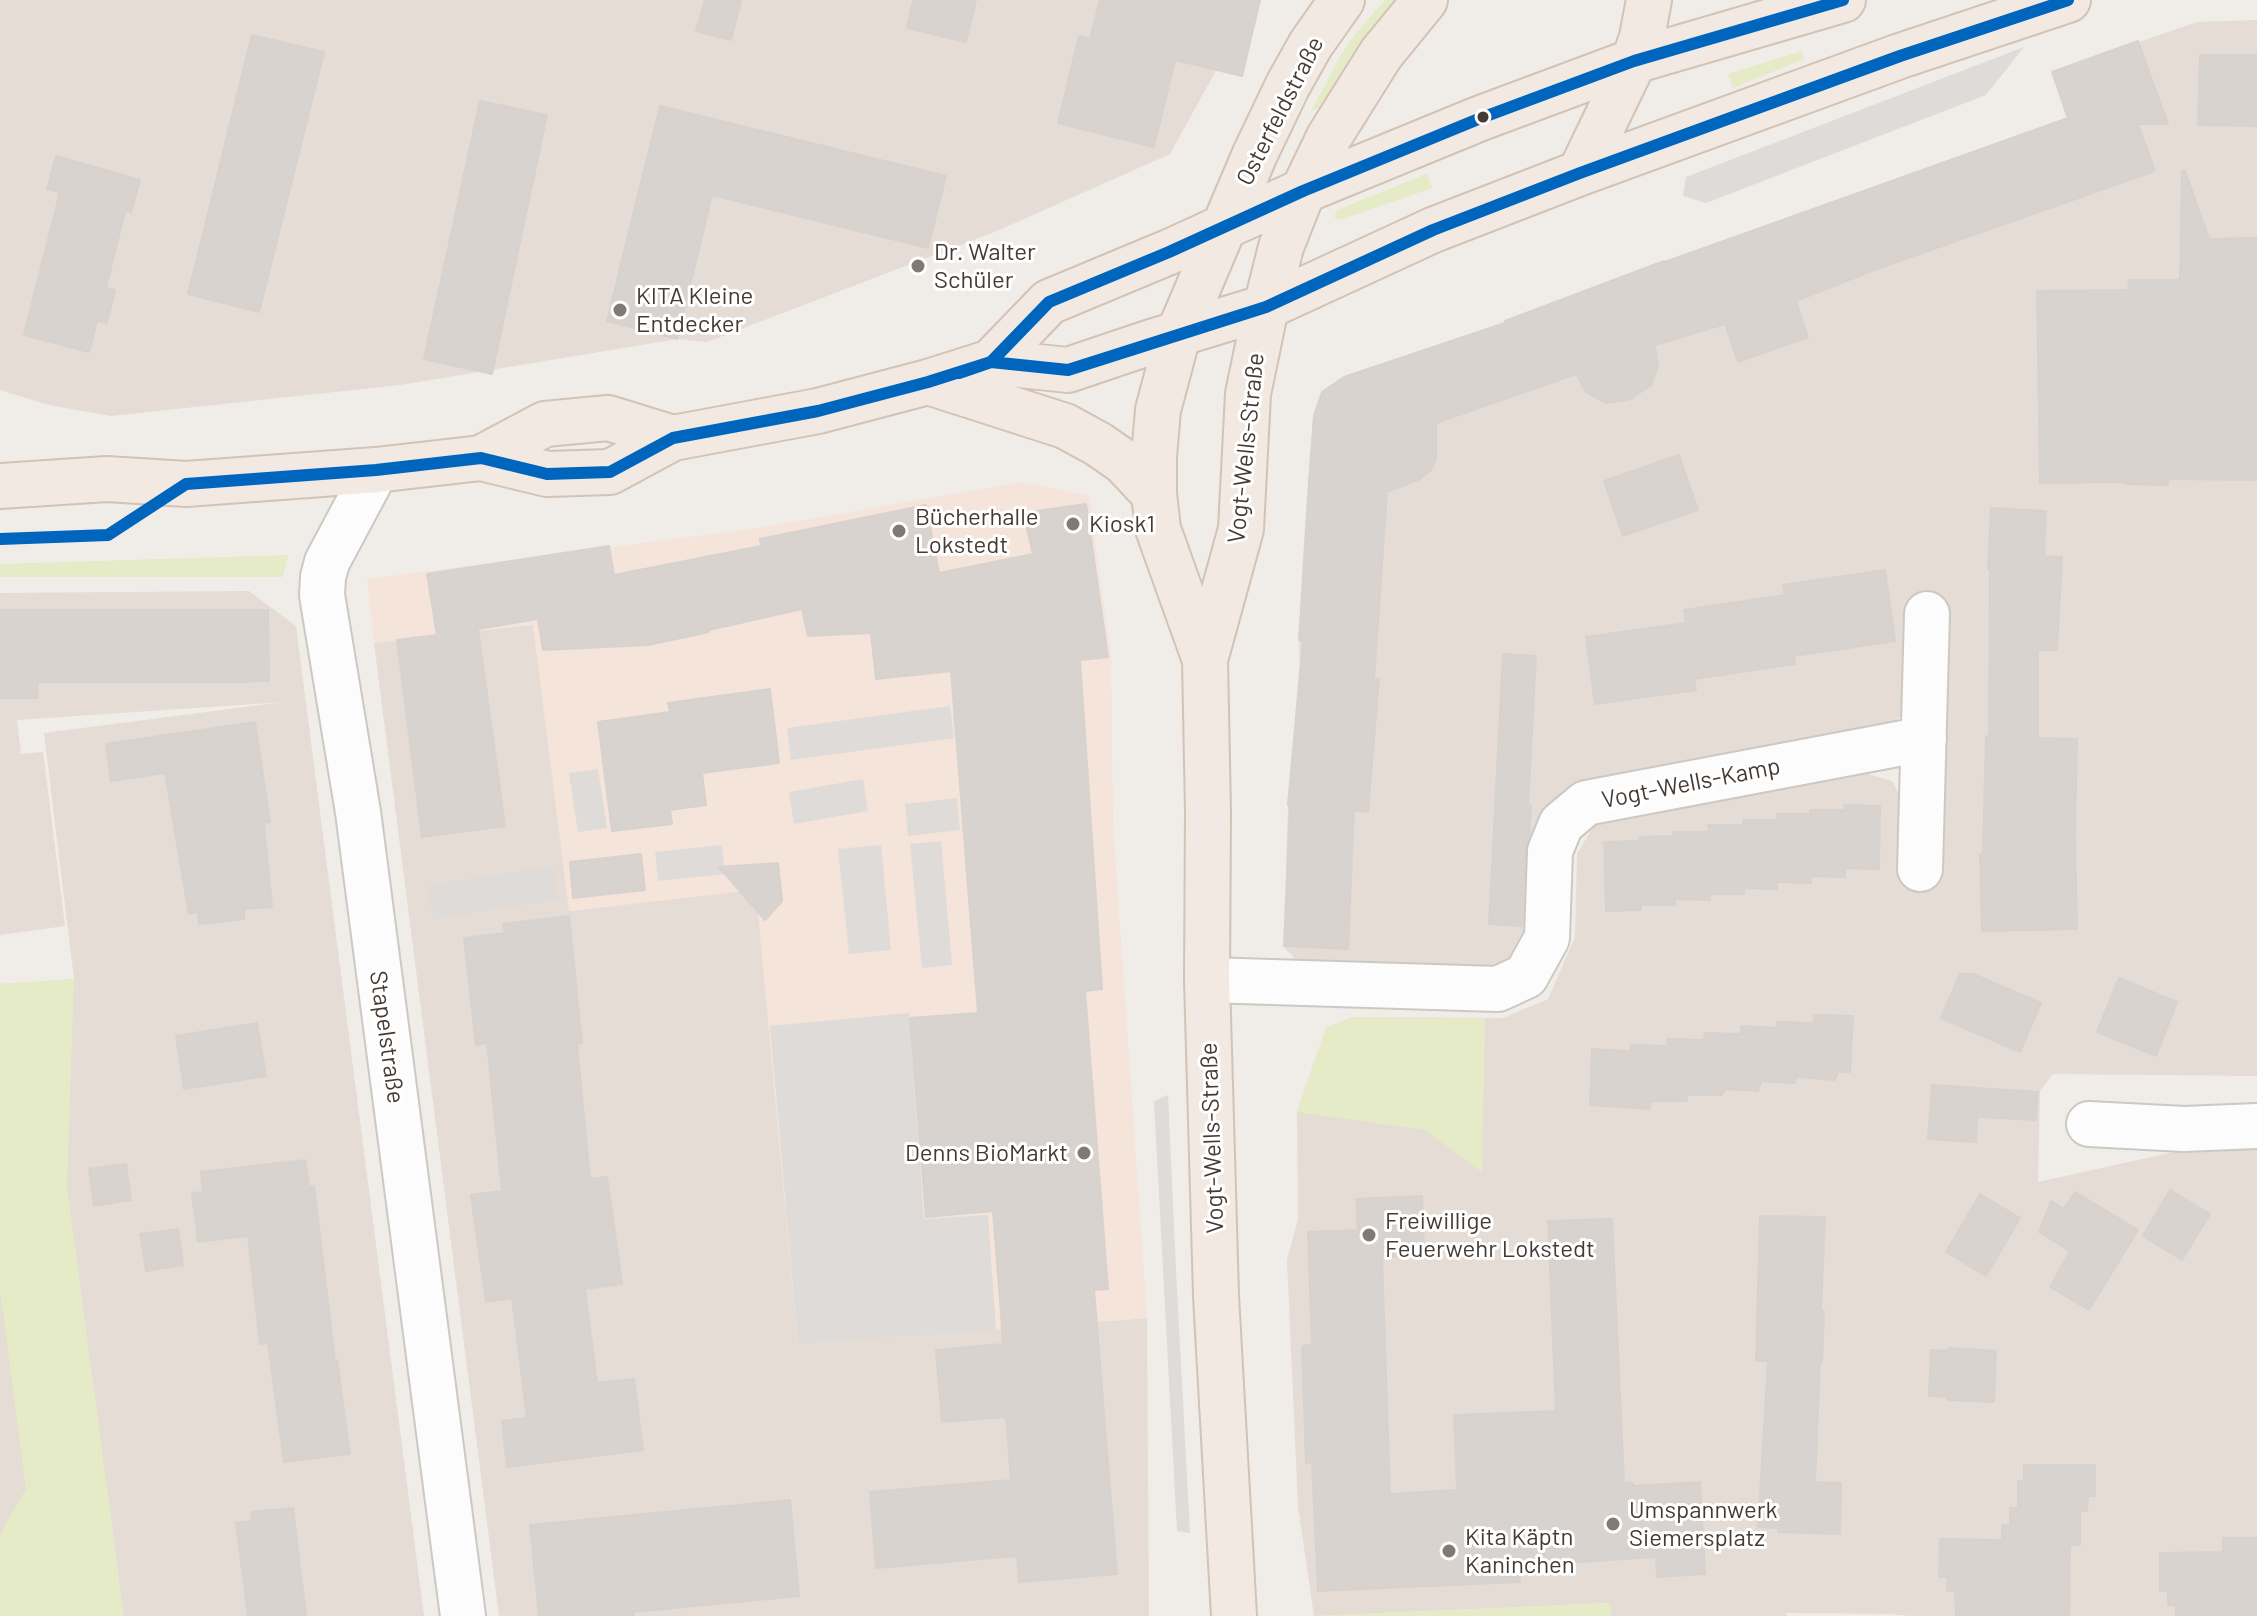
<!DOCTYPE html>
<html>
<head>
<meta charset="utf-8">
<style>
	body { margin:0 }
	canvas { display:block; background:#f0ece8 }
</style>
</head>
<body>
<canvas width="2257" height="1616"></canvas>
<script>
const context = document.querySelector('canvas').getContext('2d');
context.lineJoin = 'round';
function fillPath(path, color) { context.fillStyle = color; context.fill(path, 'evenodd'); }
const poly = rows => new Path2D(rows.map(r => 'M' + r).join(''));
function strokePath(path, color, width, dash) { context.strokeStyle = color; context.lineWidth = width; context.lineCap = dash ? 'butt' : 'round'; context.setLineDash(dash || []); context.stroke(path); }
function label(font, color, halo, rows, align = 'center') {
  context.font = font + ' Barlow,sans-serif'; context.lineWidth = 6; context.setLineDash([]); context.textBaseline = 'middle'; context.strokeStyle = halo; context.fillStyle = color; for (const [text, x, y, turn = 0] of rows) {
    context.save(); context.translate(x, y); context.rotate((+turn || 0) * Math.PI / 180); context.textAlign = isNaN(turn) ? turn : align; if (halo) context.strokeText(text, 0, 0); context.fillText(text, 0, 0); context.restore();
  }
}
const residential = poly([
	[0,0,1255,0,1170,154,997,231,707,342,677,339,400,385,111,416,49,405,0,390],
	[2257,20,2257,1076,2053,1074,2040,1091,2038,1182,2215,1143,2257,1141,2257,1616,1911,1616,1888,1614,1786,1613,1786,1616,1611,1616,1610,1603,1314,1616,1298,1506,1287,1260,1298,1219,1297,1112,1326,1028,1353,1017,1503,1018,1548,999,1575,937,1577,854,1596,822,1861,772,1892,781,1906,807,1909,703,1891,729,1583,790,1517,961,1492,974,1304,968,1284,947,1288,805,1300,673,1299,640,1314,416,1323,392,1344,377,1489,328,1664,261,2067,119,2052,72,2197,22],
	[249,591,296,626,424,1616,0,1616,0,984,74,979,44,733,284,702,17,720,21,754,43,752,65,926,0,935,0,593],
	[533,624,570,911,756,889,798,1345,1147,1318,1149,1616,499,1616,374,643]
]);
const commercial = poly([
	[1022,482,1089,496,1111,657,1113,825,1147,1318,798,1345,756,890,569,911,533,625,374,643,367,579,759,528]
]);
const green = poly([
	[1385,0,1394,0,1358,51,1328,104,1311,111,1342,53,1356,33],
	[1802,51,1804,59,1733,88,1728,74],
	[1427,174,1432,188,1340,220,1334,217,1337,210],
	[288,555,283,577,0,577,0,564],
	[74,979,67,1187,124,1616,0,1616,0,1535,26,1489,0,1289,0,984],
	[1353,1017,1485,1018,1482,1172,1425,1130,1297,1112,1326,1028],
	[1610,1603,1611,1616,1314,1616]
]);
const parking = poly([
	[2024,47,1986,95,1706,203,1683,196,1686,177],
	[950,706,954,738,791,760,787,728],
	[598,769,607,828,578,832,569,773],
	[863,779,868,811,794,824,789,792],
	[957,798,960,830,908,836,905,804],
	[941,841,952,965,922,968,910,844],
	[722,845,725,874,658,881,655,852],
	[881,845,891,950,849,954,838,849],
	[553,866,558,900,433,919,427,885],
	[909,1013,924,1219,988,1215,996,1330,798,1345,770,1026],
	[1168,1095,1176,1271,1190,1533,1177,1531,1154,1101]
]);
const building = poly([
	[705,0,741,0,731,40,696,31,705,0],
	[913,0,976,0,966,42,907,28,913,0],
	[1100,0,1260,0,1242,76,1175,60,1154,147,1058,123,1079,36,1090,39,1100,0],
	[252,35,324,52,259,312,188,294,252,35],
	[2138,41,2168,124,2138,124,2155,171,1874,270,1796,301,1808,337,1738,362,1725,324,1655,345,1658,367,1651,385,1631,399,1606,403,1586,392,1576,374,1436,423,1436,460,1430,471,1420,479,1387,492,1374,679,1379,679,1372,763,1368,812,1354,810,1348,949,1284,946,1290,805,1288,805,1303,640,1299,640,1309,481,1314,416,1322,392,1344,377,1505,323,1505,321,1664,261,1665,262,2068,118,2052,72,2138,41],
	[2200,55,2257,55,2257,126,2198,125,2200,55],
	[480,101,547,115,492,374,424,359,480,101],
	[660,106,946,176,928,248,712,195,677,339,607,321,660,106],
	[56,156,140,180,131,212,125,211,106,288,115,290,107,323,97,321,89,352,24,335,60,192,47,189,56,156],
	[2182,171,2185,171,2209,239,2257,238,2257,480,2168,479,2168,485,2126,484,2126,482,2040,483,2037,291,2128,290,2129,280,2180,280,2182,171],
	[1679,455,1698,510,1623,536,1604,481,1679,455],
	[1086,504,1108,657,1080,660,1102,989,1085,991,1108,1289,1094,1290,1117,1574,1019,1582,1017,1556,876,1568,870,1492,1011,1480,1006,1417,942,1422,936,1350,1003,1344,1001,1313,993,1211,926,1217,910,1018,978,1013,951,671,876,679,871,633,808,636,802,609,709,630,709,632,648,645,543,650,538,619,478,629,505,826,422,837,397,640,437,635,427,574,609,546,614,575,761,546,760,539,926,505,939,573,1033,554,1023,513,1086,504],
	[1991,508,2046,511,2044,556,2062,557,2057,650,2038,650,2038,738,2077,739,2075,837,2077,929,1982,931,1980,854,1983,854,1986,736,1989,736,1990,569,1988,569,1991,508],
	[1885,570,1895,641,1794,656,1795,664,1694,679,1696,690,1595,704,1586,637,1686,623,1684,610,1785,595,1783,585,1885,570],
	[0,610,268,610,269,681,249,681,250,682,37,682,38,698,0,698,0,610],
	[1503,654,1536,656,1528,806,1531,806,1529,836,1525,850,1522,926,1489,924,1503,654],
	[770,689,779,763,702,773,706,805,670,810,672,824,612,831,598,722,670,712,668,703,770,689],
	[255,722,270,822,264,823,272,907,244,909,244,919,199,924,198,912,189,914,165,773,111,781,106,744,255,722],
	[1844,805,1880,806,1879,869,1845,868,1845,877,1810,876,1811,883,1777,882,1777,889,1744,888,1744,894,1710,894,1710,900,1675,899,1675,905,1641,905,1641,910,1606,911,1604,842,1639,841,1640,837,1673,836,1673,832,1709,832,1708,825,1743,825,1743,820,1777,820,1777,814,1810,814,1810,810,1845,810,1844,805],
	[641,854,645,890,573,898,570,862,641,854],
	[778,863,782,901,765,920,719,867,778,863],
	[569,916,582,1043,577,1044,590,1179,607,1177,622,1284,585,1289,597,1383,634,1379,643,1450,507,1467,502,1421,527,1418,512,1298,486,1302,471,1195,502,1191,487,1043,476,1045,464,938,505,933,503,924,569,916],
	[1960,974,1973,974,2041,1003,2020,1052,1941,1018,1960,974],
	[2119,978,2177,1002,2156,1056,2097,1032,2119,978],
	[1814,1015,1853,1016,1850,1072,1838,1072,1835,1080,1797,1077,1795,1083,1761,1081,1758,1091,1725,1089,1722,1095,1688,1095,1686,1101,1651,1101,1649,1109,1590,1105,1592,1049,1631,1051,1631,1045,1668,1046,1667,1039,1704,1040,1705,1033,1741,1034,1741,1026,1777,1028,1777,1022,1814,1023,1814,1015],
	[257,1023,266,1076,184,1089,176,1036,257,1023],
	[1932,1085,2038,1092,2036,1120,1977,1117,1976,1142,1928,1139,1932,1085],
	[305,1160,309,1187,314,1186,335,1361,337,1360,350,1454,284,1462,268,1343,260,1344,248,1236,198,1242,192,1193,203,1192,201,1172,305,1160],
	[126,1164,131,1200,94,1206,89,1169,126,1164],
	[2170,1190,2210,1214,2182,1260,2143,1236,2170,1190],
	[2075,1192,2138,1230,2089,1310,2050,1287,2070,1251,2039,1232,2051,1201,2064,1209,2075,1192],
	[1980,1194,2020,1218,1986,1276,1946,1252,1980,1194],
	[1422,1196,1424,1255,1382,1257,1390,1494,1457,1490,1454,1415,1556,1411,1548,1221,1612,1219,1624,1483,1632,1482,1633,1486,1700,1482,1705,1574,1657,1577,1656,1557,1519,1566,1520,1582,1318,1591,1312,1462,1306,1463,1302,1346,1312,1345,1308,1232,1358,1230,1356,1199,1422,1196],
	[1760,1216,1825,1217,1821,1311,1824,1311,1822,1362,1820,1362,1815,1482,1841,1483,1840,1534,1778,1532,1778,1528,1758,1527,1768,1361,1756,1361,1760,1216],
	[178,1229,183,1265,146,1271,140,1234,178,1229],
	[1949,1348,1996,1351,1994,1402,1947,1400,1947,1397,1929,1396,1931,1350,1949,1351,1949,1348],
	[2024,1465,2095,1465,2095,1496,2088,1496,2087,1511,2080,1511,2080,1545,2070,1545,2069,1616,1956,1616,1955,1591,1947,1591,1948,1577,1939,1577,1940,1539,2002,1540,2002,1525,2010,1525,2010,1508,2018,1508,2018,1481,2024,1481,2024,1465],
	[790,1500,799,1596,633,1612,634,1616,539,1616,530,1525,790,1500],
	[293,1508,306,1616,248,1616,236,1523,252,1521,251,1512,293,1508],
	[2223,1538,2257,1538,2257,1616,2176,1616,2176,1605,2168,1605,2168,1590,2160,1591,2160,1553,2223,1552,2223,1538]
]);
const street = poly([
	[376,470,327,562,323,577,322,595,358,812,463,1616],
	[1920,869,1927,614],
	[1207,980,1498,989,1526,976,1547,938,1550,851,1561,824,1586,803,1924,739],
	[2089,1124,2184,1129,2257,1126]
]);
const primary = poly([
	[1580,173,1634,61,1642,37,1649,0],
	[991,362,1049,302,1169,252,1303,191,1481,118,1634,61,1843,0],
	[928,382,1065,426,1098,444,1124,462,1154,494],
	[481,458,545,424,608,418,673,438],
	[0,486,107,479,186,484,376,470,481,458,547,474,610,472,673,438,818,411,928,382,991,362,1068,370,1148,343,1266,307,1433,230,1580,173,1900,56,2068,0],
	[1205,660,1158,529,1154,494,1154,456,1158,410,1178,335,1255,154,1288,85,1311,44,1342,0],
	[1234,1616,1216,1296,1207,980,1208,812,1205,660,1241,529,1248,394,1266,307,1281,247,1303,191,1329,137,1381,54,1425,0]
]);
const bus1 = poly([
	[959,373,991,362,1049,302,1169,252,1303,191,1481,118,1634,61,1843,0],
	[0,539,108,535,186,484,376,470,481,458,547,474,610,472,673,438,818,411,928,382,991,362,1068,370,1266,307,1433,230,1580,173,1900,56,2068,0]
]);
const markers = [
	[1483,117,7,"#463b34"],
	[918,266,8,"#827973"],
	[620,310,8,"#827973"],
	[1073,524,8,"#827973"],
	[899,531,8,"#827973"],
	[1084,1153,8,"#827973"],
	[1369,1235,8,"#827973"],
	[1613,1524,8,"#827973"],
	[1449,1551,8,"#827973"]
];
const streetNames = [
	["Osterfeldstraße",1280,111,-63],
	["Vogt-Wells-Straße",1246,448,-84],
	["Vogt-Wells-Kamp",1691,783,-11],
	["Stapelstraße",387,1037,82],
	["Vogt-Wells-Straße",1212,1138,-92]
];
const poiNames = [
	["Dr. Walter",934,252],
	["Schüler",934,280],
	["KITA Kleine",636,296],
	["Entdecker",636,324],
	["Bücherhalle",915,517],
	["Lokstedt",915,545],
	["Kiosk1",1089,524],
	["Denns BioMarkt",1068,1153,"right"],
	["Freiwillige",1385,1221],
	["Feuerwehr Lokstedt",1385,1249],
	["Umspannwerk",1629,1510],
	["Siemersplatz",1629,1538],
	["Kita Käptn",1465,1537],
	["Kaninchen",1465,1565]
];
fillPath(residential, '#e5dcd5');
fillPath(commercial, '#f4e4da');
fillPath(green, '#e5ebc6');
fillPath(parking, '#dfdbd8');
fillPath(building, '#d8d3cf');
strokePath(building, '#d8d2ce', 2);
strokePath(street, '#ccc8c4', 48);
strokePath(primary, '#d3c3b4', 48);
strokePath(street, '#fdfcfc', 44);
strokePath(primary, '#f1e9e2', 44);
strokePath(bus1, '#0065bd', 12);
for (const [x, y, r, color] of markers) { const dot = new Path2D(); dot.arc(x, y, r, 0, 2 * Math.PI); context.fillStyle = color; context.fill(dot); strokePath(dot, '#fff', 3); }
label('24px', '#463b34', '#fff', streetNames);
label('24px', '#463b34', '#fff', poiNames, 'left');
</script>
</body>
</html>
